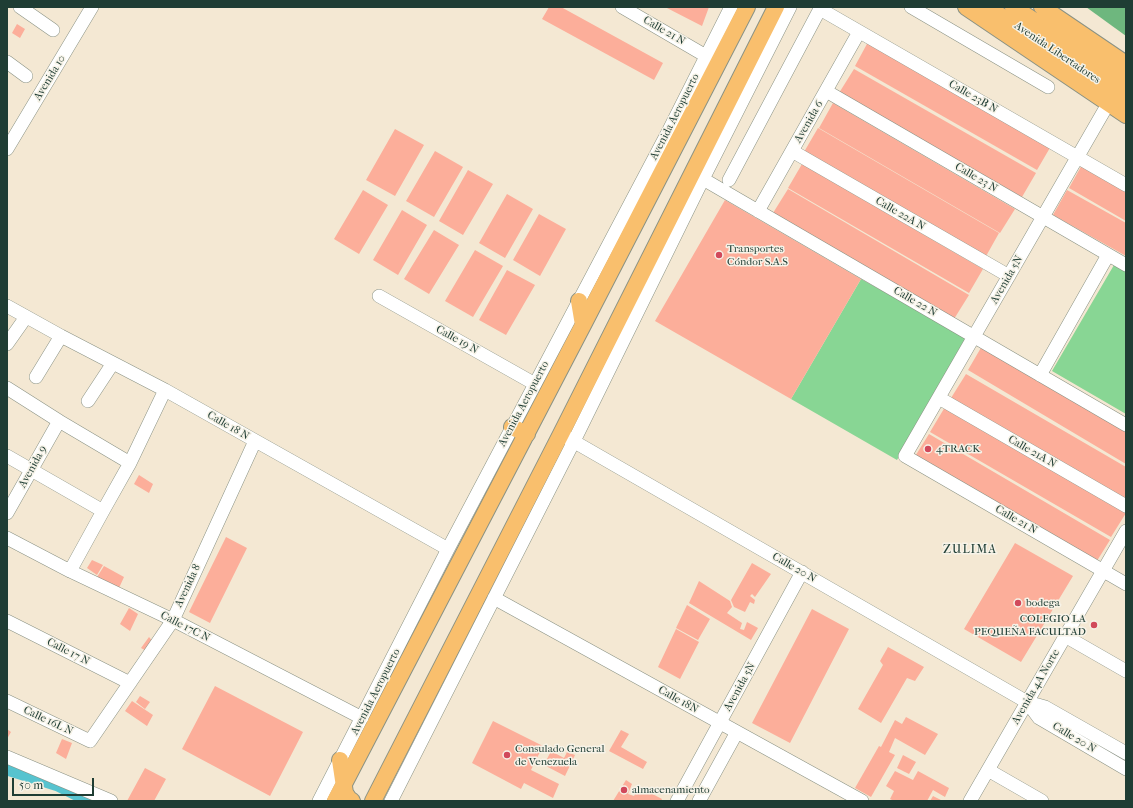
<!DOCTYPE html>
<html>
<head>
<meta charset="utf-8">
<style>
	body { margin:0 }
	#map { position:relative; width:1133px; height:808px; overflow:hidden; background:#f4e8d3; font-family:"IM FELL French Canon",serif }
	canvas { display:block }
	.frame { position:absolute; inset:0; border:8px solid #1f3d34; pointer-events:none }
	.scale { position:absolute; left:12px; top:778px; width:82px; height:18px; box-sizing:border-box; border:2px solid #1f3d34; border-top:0; padding-left:5px; font-size:12px; line-height:14px; white-space:nowrap; color:#1f3d34; -webkit-text-stroke:3px #f7f3e8; paint-order:stroke }
</style>
</head>
<body>
<div id="map">
<canvas width="1133" height="808"></canvas>
<div class="frame"></div>
<div class="scale">50 m</div>
</div>
<script>
const context = document.querySelector('canvas').getContext('2d');
context.lineJoin = 'round';
function fillPath(path, color) { context.fillStyle = color; context.fill(path, 'evenodd'); }
const poly = rows => new Path2D(rows.map(r => 'M' + r).join(''));
function strokePath(path, color, width, dash) { context.strokeStyle = color; context.lineWidth = width; context.lineCap = dash ? 'butt' : 'round'; context.setLineDash(dash || []); context.stroke(path); }
function label(font, color, halo, rows, align = 'center') {
  context.font = font + ' "IM FELL French Canon",serif'; context.lineWidth = 3; context.setLineDash([]); context.textBaseline = 'middle'; context.strokeStyle = halo; context.fillStyle = color; for (const [text, x, y, turn = 0] of rows) {
    context.save(); context.translate(x, y); context.rotate((+turn || 0) * Math.PI / 180); context.textAlign = isNaN(turn) ? turn : align; if (halo) context.strokeText(text, 0, 0); context.fillText(text, 0, 0); context.restore();
  }
}
const green = poly([
	[1114,265,1126,272,1126,414,1052,371],
	[861,279,966,337,897,460,791,399]
]);
const forest = poly([
	[1086,7,1126,7,1126,36]
]);
const canal = poly([
	[7,770,58,786,88,801]
]);
const building = poly([
	[549,7,561,7,663,63,654,80,542,19],
	[665,7,709,7,702,26],
	[17,24,25,29,20,38,12,33],
	[868,42,1051,146,1037,170,855,66],
	[854,69,1036,173,1022,197,839,93],
	[833,103,1015,209,1000,233,819,128],
	[818,128,999,233,985,258,804,152],
	[395,129,424,145,395,196,366,180],
	[435,151,463,167,434,217,406,201],
	[1083,163,1126,188,1126,221,1069,188],
	[802,164,983,269,969,293,788,188],
	[468,170,493,184,463,235,439,221],
	[788,189,969,295,954,319,773,213],
	[363,190,388,205,359,254,334,239],
	[1067,190,1126,223,1126,256,1053,215],
	[507,194,533,209,505,258,479,243],
	[725,200,861,279,791,399,655,321],
	[402,210,427,225,398,275,373,260],
	[539,214,566,229,540,276,513,260],
	[434,230,459,245,429,294,404,279],
	[475,250,503,266,473,317,445,301],
	[507,270,535,285,506,335,479,320],
	[982,346,1126,432,1126,464,968,370],
	[966,374,1126,467,1126,499,951,398],
	[945,407,1126,513,1111,537,930,432],
	[929,434,1110,540,1095,564,914,458],
	[139,475,153,484,149,493,134,484],
	[226,537,247,548,210,623,189,612],
	[1015,543,1073,576,1021,662,964,629],
	[92,560,103,565,97,575,87,568],
	[752,563,771,574,755,597,752,594,750,596,755,600,754,604,750,602,745,612,734,607,731,600],
	[104,566,124,577,119,588,97,577],
	[699,581,730,601,732,607,727,613,742,623,740,629,744,630,747,622,758,628,751,640,689,603],
	[687,605,710,619,698,640,676,628],
	[129,608,138,614,130,631,120,624],
	[812,609,849,629,790,743,752,723],
	[676,629,699,642,680,679,658,667],
	[149,637,155,644,150,653,141,648],
	[888,647,924,667,915,681,907,678,881,723,858,709,883,665,880,661],
	[215,686,303,732,270,796,182,749],
	[140,696,150,702,145,709,136,702],
	[132,701,153,715,147,726,125,711],
	[906,717,938,734,925,755,895,738,889,752,895,755,871,797,855,788,879,746,881,747,895,720,902,724],
	[493,721,543,746,531,770,559,784,553,798,524,783,521,789,472,763],
	[7,729,11,732,7,739],
	[621,730,629,734,621,747,647,762,643,769,609,751],
	[62,739,72,743,66,759,56,753],
	[556,746,564,750,562,754,554,749],
	[551,751,564,758,567,752,575,755,565,776,544,765],
	[903,755,916,762,909,774,897,768],
	[145,768,166,779,154,801,127,801],
	[895,771,913,780,918,771,949,788,945,797,933,790,927,801,894,801,890,799,894,791,886,786],
	[626,780,632,784,628,794,634,796,639,787,662,799,661,801,639,801,637,800,637,801,613,801],
	[933,796,943,801,930,801]
]);
const minor = poly([
	[20,7,53,30],
	[622,7,706,56],
	[911,7,1048,87],
	[820,9,1126,185],
	[7,62,26,76],
	[826,91,1126,265],
	[1108,104,905,456,1126,584],
	[7,149,92,7],
	[792,151,1009,276],
	[703,179,1126,425],
	[729,180,821,7],
	[758,211,859,32],
	[379,296,535,384],
	[7,306,61,336,165,390,448,549],
	[7,344,26,317],
	[1040,375,1108,255],
	[36,377,61,336],
	[7,388,59,421,130,463],
	[939,398,1126,506],
	[88,401,113,363],
	[566,437,1027,702,1045,707,1126,753],
	[7,456,103,511],
	[7,513,59,421],
	[7,538,70,571,173,620,362,718],
	[70,571,103,511,130,463,165,390],
	[494,598,862,801],
	[7,621,130,683],
	[1065,636,1126,671],
	[7,701,90,741,173,620,255,441],
	[1027,702,1039,718,1126,769],
	[7,757,111,801],
	[988,770,1042,801],
	[319,801,448,549,668,132,731,7],
	[391,801,574,441,703,179,790,7],
	[677,801,802,572],
	[699,801,737,732],
	[970,801,1126,531]
]);
const major = poly([
	[966,7,1126,115],
	[987,7,1126,99],
	[1013,7,1126,81],
	[1042,7,1126,64],
	[579,301,583,325],
	[512,427,527,434],
	[340,760,345,793,349,799,352,801],
	[335,801,583,325,747,7],
	[373,801,561,434,776,7]
]);
const markers = [
	[719,255,4,"#d1495b"],
	[928,449,4,"#d1495b"],
	[1018,603,4,"#d1495b"],
	[1094,625,4,"#d1495b"],
	[507,755,4,"#d1495b"],
	[624,790,4,"#d1495b"]
];
const streetNames = [
	["Calle 21 N",664,31,30],
	["Avenida Libertadores",1057,53,34],
	["Avenida 10",50,78,-59],
	["Calle 23B N",973,97,30],
	["Avenida Aeropuerto",675,117,-63],
	["Avenida 6",809,122,-60],
	["Calle 23 N",976,178,30],
	["Calle 22A N",900,214,30],
	["Avenida 5N",1007,280,-60],
	["Calle 22 N",915,302,30],
	["Calle 19 N",457,340,29],
	["Avenida Aeropuerto",524,404,-62],
	["Calle 18 N",228,426,30],
	["Calle 21A N",1032,452,30],
	["Avenida 9",33,467,-61],
	["Calle 21 N",1016,520,30],
	["Calle 20 N",794,568,30],
	["Avenida 8",188,586,-65],
	["Calle 17C N",185,627,27],
	["Calle 17 N",68,652,27],
	["Avenida 5N",740,687,-61],
	["Avenida 4A Norte",1036,687,-60],
	["Avenida Aeropuerto",376,692,-63],
	["Calle 18N",678,700,29],
	["Calle 16L N",48,721,25],
	["Calle 20 N",1074,738,31]
];
const poiNames = [
	["Transportes",727,249],
	["Cóndor S.A.S",727,262],
	["4TRACK",936,449],
	["bodega",1026,603],
	["COLEGIO LA",1086,619,"right"],
	["PEQUEÑA FACULTAD",1086,632,"right"],
	["Consulado General",515,749],
	["de Venezuela",515,762],
	["almacenamiento",632,790]
];
const neighbourhoodNames = [
	["ZULIMA",970,550]
];
fillPath(green, '#88d694');
fillPath(forest, '#6eb77e');
strokePath(canal, '#57c3cf', 11);
fillPath(building, '#fcae9a');
strokePath(minor, '#8a9284', 14);
strokePath(major, '#8a9284', 18);
strokePath(minor, '#fff', 13);
strokePath(major, '#f9bf6d', 16);
for (const [x, y, r, color] of markers) { const dot = new Path2D(); dot.arc(x, y, r, 0, 2 * Math.PI); context.fillStyle = color; context.fill(dot); strokePath(dot, '#f7f3e8', 1.5); }
label('11px', '#1f3d34', '#f7f3e8', streetNames);
label('11px', '#1f3d34', '#f7f3e8', poiNames, 'left');
context.letterSpacing = '1px';
label('12px', '#1f3d34', '#f7f3e8', neighbourhoodNames);
context.letterSpacing = '0px';
</script>
</body>
</html>
